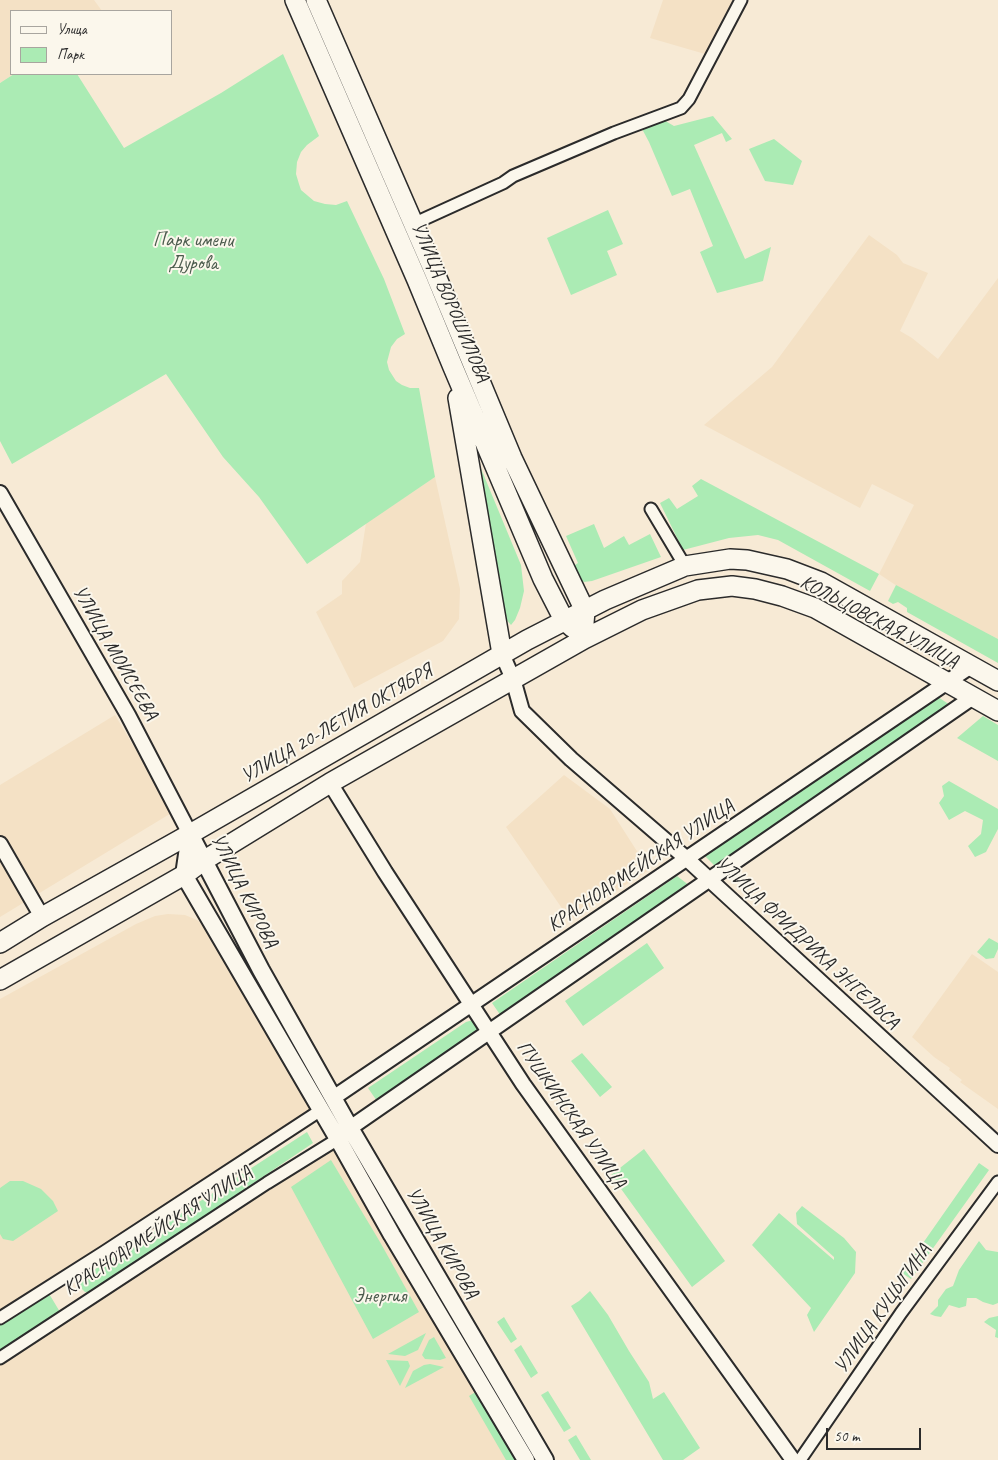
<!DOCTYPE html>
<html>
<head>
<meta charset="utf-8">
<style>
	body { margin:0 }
	#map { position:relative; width:998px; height:1460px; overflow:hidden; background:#f7ead5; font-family:Caveat,sans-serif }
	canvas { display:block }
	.legend { position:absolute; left:10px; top:10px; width:162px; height:65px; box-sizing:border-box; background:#fbf7ec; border:1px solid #a8a59f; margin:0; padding:6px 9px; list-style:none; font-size:15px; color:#2b2b2b }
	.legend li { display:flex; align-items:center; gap:10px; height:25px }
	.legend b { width:25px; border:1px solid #a8a59f }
	.scale { position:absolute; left:826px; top:1428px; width:95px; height:22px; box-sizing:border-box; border:2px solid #2b2b2b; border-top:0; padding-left:6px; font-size:15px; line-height:18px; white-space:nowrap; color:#2b2b2b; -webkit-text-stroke:4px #fbf7ec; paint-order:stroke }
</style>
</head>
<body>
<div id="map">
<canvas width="998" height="1460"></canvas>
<ul class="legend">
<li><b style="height:6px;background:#fbf7ec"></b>Улица</li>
<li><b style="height:14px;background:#abebb4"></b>Парк</li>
</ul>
<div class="scale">50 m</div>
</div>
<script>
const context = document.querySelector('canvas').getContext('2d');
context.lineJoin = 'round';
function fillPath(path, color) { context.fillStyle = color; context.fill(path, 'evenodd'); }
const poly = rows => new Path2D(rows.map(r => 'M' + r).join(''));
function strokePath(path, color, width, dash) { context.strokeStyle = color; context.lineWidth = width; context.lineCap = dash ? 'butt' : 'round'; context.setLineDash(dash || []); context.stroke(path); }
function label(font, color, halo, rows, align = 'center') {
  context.font = font + ' Caveat,sans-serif'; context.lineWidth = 4; context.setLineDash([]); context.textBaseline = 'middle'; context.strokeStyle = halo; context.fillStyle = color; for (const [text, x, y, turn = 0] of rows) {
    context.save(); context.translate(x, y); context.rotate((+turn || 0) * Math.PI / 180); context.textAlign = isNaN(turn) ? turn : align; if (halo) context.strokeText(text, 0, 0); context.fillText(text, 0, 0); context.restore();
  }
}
const built = poly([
	[0,0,94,0,102,11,11,11,11,74,14,74,0,83],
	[663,0,739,0,705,54,650,38],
	[869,235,897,255,903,263,928,273,900,331,912,338,938,359,998,278,998,639,903,590,879,574,914,505,872,484,860,508,704,425,772,367],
	[435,477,460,589,459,619,443,641,354,688,316,612,342,594,342,581,360,562,366,523],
	[115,715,173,812,0,917,0,785],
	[564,775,610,809,649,870,570,920,506,827],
	[168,914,185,915,197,920,209,930,316,1110,0,1315,0,999,136,924,155,916],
	[972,954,998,972,998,1109,960,1082,962,1080,949,1070,950,1068,934,1057,912,1037],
	[338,1139,526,1460,0,1460,0,1358]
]);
const green = poly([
	[283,54,319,136,307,145,301,152,297,162,296,174,299,184,301,190,314,201,325,204,336,205,347,201,384,279,405,334,397,339,391,347,387,362,389,370,396,381,402,385,410,388,419,388,435,477,307,564,259,497,223,457,166,374,12,464,0,441,0,83,14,74,77,74,124,148,221,93],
	[713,116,732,139,726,142,722,133,694,145,745,259,771,247,763,281,717,293,700,252,713,246,690,189,672,196,649,142,641,127,662,119,674,126],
	[774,139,802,161,793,185,765,181,749,149],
	[608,210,623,244,607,251,617,275,571,295,547,238],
	[475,454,521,565,524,591,520,608,515,620,511,625,505,618],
	[701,479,879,574,870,591,778,540,758,535,729,538,683,550,660,503,669,498,677,509,698,496,692,486],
	[594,524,604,548,624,536,629,545,650,534,661,557,592,581,584,582,576,577,569,569,578,563,566,536],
	[896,585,998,639,998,663,907,612,907,608,898,602,893,604,888,601],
	[938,697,950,705,718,869,704,855],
	[983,716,998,725,998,761,957,738],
	[949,781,998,809,998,829,986,852,975,857,968,846,981,834,983,820,965,811,949,820,939,803,944,796,942,786],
	[677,876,690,886,501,1016,492,1003],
	[989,938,998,943,998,949,994,958,986,959,977,952],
	[647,943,664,968,583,1026,565,1001],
	[473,1020,479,1029,478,1036,379,1104,368,1088,466,1022],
	[582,1053,612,1087,600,1097,571,1061],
	[307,1132,313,1143,92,1292,85,1292,81,1288,79,1285,80,1279],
	[644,1149,725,1261,692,1287,611,1175],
	[331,1160,380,1242,419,1312,373,1339,291,1187],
	[979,1163,989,1170,911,1279,902,1273],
	[10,1181,23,1181,41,1189,53,1201,58,1211,13,1241,3,1239,0,1234,0,1188],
	[802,1206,844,1238,856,1252,855,1273,814,1332,807,1315,811,1308,752,1245,779,1213,834,1260,834,1257,797,1224,796,1213],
	[979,1241,986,1250,998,1252,998,1303,993,1305,983,1302,976,1298,967,1298,966,1306,959,1308,949,1305,941,1317,935,1316,930,1314,938,1306,938,1300,946,1289,953,1286,959,1270],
	[590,1291,608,1315,629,1351,649,1382,653,1399,664,1392,700,1448,683,1460,663,1460,571,1306,579,1301],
	[48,1292,60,1312,0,1352,0,1323],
	[998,1316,998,1338,995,1337,996,1330,984,1322,989,1318],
	[504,1317,517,1339,511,1343,497,1322],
	[426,1333,418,1350,405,1356,388,1354],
	[434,1337,446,1358,440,1360,425,1359,422,1355,429,1340],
	[521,1345,538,1373,531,1378,514,1350],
	[386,1360,408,1361,410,1366,400,1386],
	[430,1364,444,1367,405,1388,413,1371,424,1365],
	[477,1391,517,1460,506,1460,469,1396],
	[548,1391,571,1428,564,1432,541,1395],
	[576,1435,591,1460,580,1460,568,1440]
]);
const minor = poly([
	[413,224,503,183,513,176,614,133,681,108,689,99,741,0],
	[651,509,685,566],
	[0,1318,104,1252,321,1110],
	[0,1358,267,1183,338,1139],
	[800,1460,901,1313,998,1182]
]);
const tertiary = poly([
	[0,493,128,715,190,834],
	[502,654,513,679,522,711,571,759,687,859,998,1145],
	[330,783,385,872,523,1084,793,1460],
	[0,844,42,917],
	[333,1098,971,666],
	[350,1128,973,697]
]);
const secondary = poly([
	[190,834,261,970,350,1128,545,1460],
	[190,834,184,875,338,1139,392,1235,526,1460]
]);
const primary = poly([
	[295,0,417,280,453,367,543,579,564,620,573,628],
	[316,0,434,271,512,458,585,611,584,623],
	[458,398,502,654],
	[0,943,42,917,190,834,527,640,605,600,685,566,730,559,747,560,787,569,821,582,998,681],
	[0,980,184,875,203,861,330,783,584,639,642,610,698,590,732,586,755,589,782,596,815,608,998,711]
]);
const parkNames = [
	["Парк имени",193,241],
	["Дурова",193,264],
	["Энергия",380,1297]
];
const streetNames = [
	["УЛИЦА ВОРОШИЛОВА",450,302,67],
	["КОЛЬЦОВСКАЯ УЛИЦА",879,622,28],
	["УЛИЦА МОИСЕЕВА",115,653,60],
	["УЛИЦА 20-ЛЕТИЯ ОКТЯБРЯ",337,724,-30],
	["КРАСНОАРМЕЙСКАЯ УЛИЦА",641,866,-34],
	["УЛИЦА КИРОВА",244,891,63],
	["УЛИЦА ФРИДРИХА ЭНГЕЛЬСА",807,943,43],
	["ПУШКИНСКАЯ УЛИЦА",571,1115,55],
	["КРАСНОАРМЕЙСКАЯ УЛИЦА",158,1231,-33],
	["УЛИЦА КИРОВА",442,1243,60],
	["УЛИЦА КУЦЫГИНА",883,1309,-55]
];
fillPath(built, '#f4e1c5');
fillPath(green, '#abebb4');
strokePath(minor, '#2b2b2b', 15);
strokePath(tertiary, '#2b2b2b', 18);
strokePath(secondary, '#2b2b2b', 20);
strokePath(primary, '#2b2b2b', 22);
strokePath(minor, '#fbf7ec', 11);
strokePath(tertiary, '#fbf7ec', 14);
strokePath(secondary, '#fbf7ec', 16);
strokePath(primary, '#fbf7ec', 19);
label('20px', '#4b5b4d', '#fbf7ec', parkNames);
label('20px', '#2b2b2b', '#fbf7ec', streetNames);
</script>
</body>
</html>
